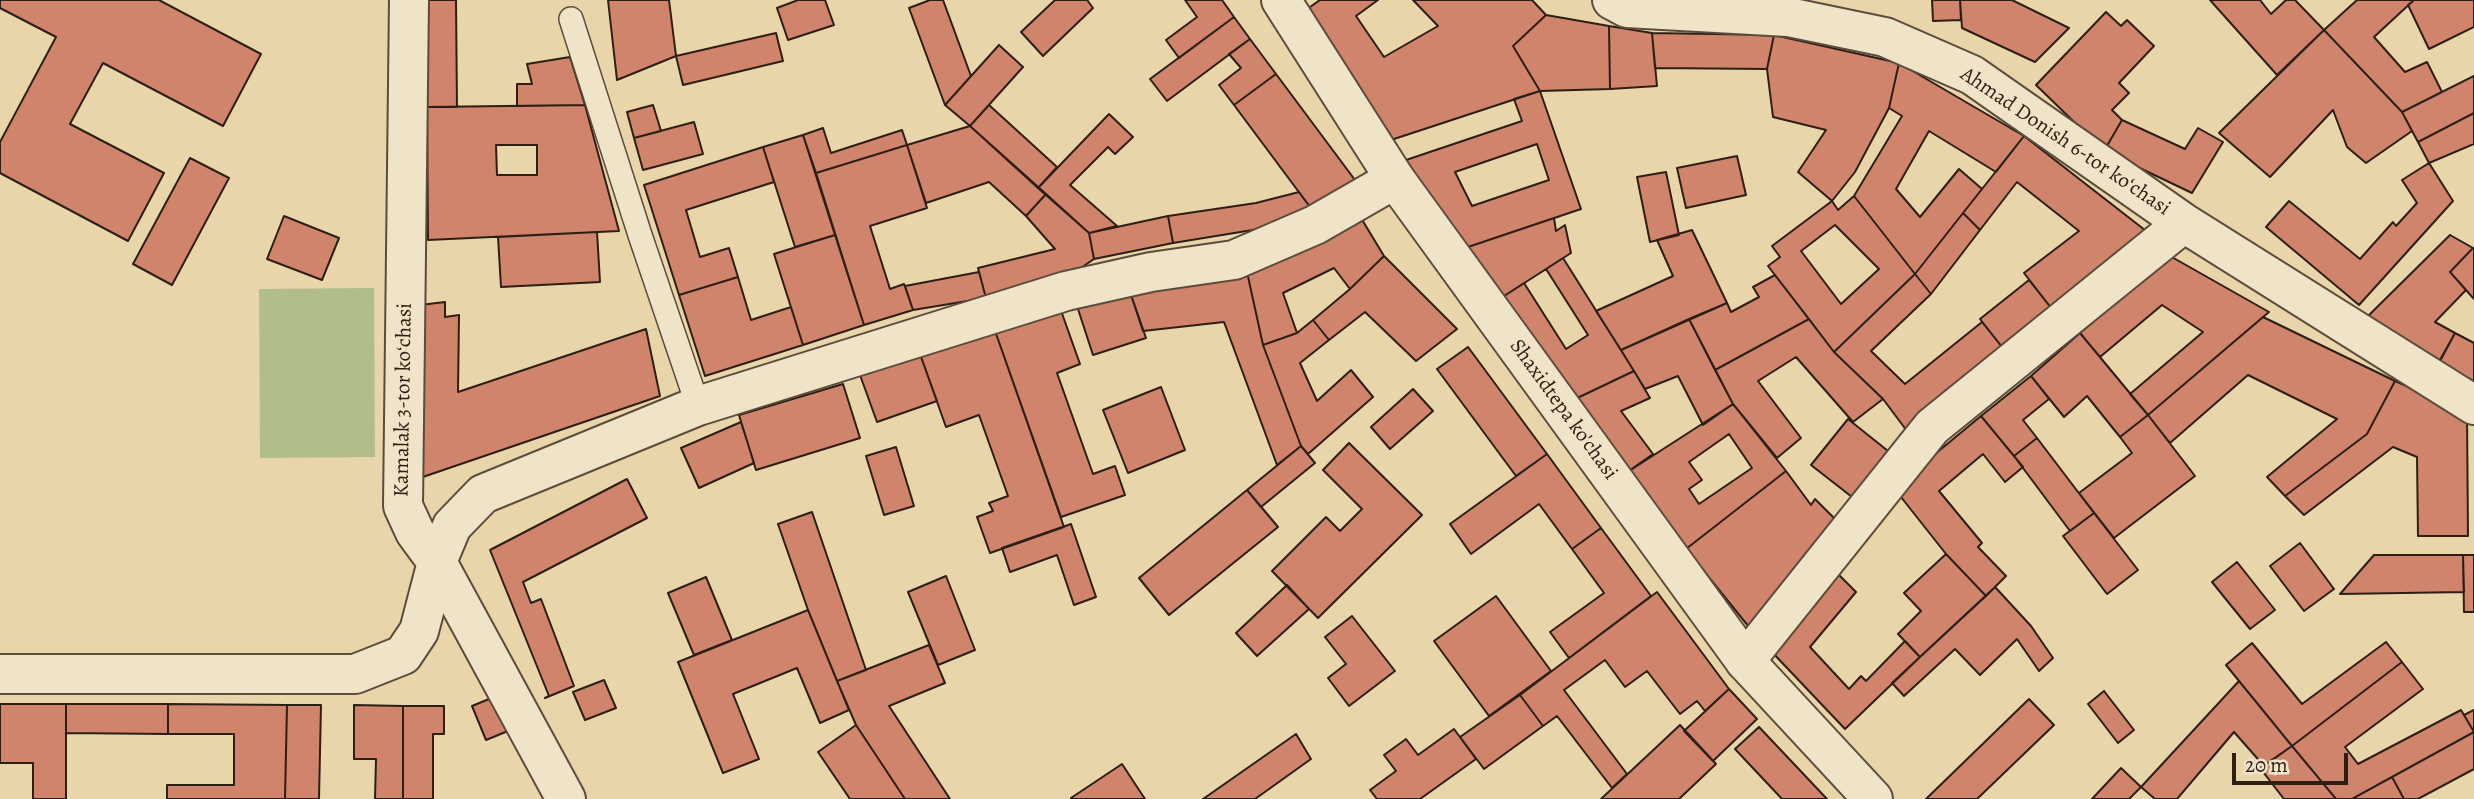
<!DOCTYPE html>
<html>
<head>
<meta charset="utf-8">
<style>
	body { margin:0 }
	#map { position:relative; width:2474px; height:799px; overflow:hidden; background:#e8d5aa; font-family:Alegreya,serif }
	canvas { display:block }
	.scale { position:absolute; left:2232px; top:753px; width:116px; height:32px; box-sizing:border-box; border:4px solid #2d1e16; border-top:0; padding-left:9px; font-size:21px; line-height:24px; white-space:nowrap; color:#2d1e16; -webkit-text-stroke:5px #f0e4c8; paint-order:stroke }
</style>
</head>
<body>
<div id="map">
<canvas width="2474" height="799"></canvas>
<div class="scale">20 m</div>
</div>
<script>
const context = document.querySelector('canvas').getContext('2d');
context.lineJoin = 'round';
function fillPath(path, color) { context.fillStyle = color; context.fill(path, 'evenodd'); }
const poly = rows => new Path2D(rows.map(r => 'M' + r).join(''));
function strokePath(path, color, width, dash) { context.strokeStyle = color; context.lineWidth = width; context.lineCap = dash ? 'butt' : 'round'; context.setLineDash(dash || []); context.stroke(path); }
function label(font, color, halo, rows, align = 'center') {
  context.font = font + ' Alegreya,serif'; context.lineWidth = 7; context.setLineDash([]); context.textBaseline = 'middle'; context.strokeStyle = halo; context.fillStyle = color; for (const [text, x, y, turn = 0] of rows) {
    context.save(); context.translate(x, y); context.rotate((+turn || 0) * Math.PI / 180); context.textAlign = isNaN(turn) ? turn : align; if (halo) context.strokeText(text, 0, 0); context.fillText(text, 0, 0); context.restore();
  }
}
const green = poly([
	[374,288,375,457,260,458,259,289]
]);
const building = poly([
	[0,0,159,0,261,54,223,126,103,63,70,124,164,173,128,241,0,173,0,142,56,37,0,8,0,0],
	[417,0,456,0,457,107,418,107,417,0],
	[608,0,669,0,676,56,617,80,608,0],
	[798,0,825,0,834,25,788,40,777,8,798,0],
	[930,0,943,0,971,76,945,105,909,8,930,0],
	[1055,0,1087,0,1093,8,1043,56,1021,32,1055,0],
	[1185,0,1222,0,1234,17,1179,58,1166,40,1197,17,1185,0],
	[1320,0,1378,0,1356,16,1384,57,1438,26,1413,0,1532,0,1546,15,1513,46,1540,91,1391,140,1303,12,1320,0],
	[1932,0,1960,0,1961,20,1933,21,1932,0],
	[1960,0,2012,0,2069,28,2035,62,1962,28,1960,0],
	[2210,0,2260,0,2271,14,2286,0,2295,0,2324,30,2277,75,2210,0],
	[2357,0,2414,0,2374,37,2405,72,2427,62,2442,92,2402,112,2324,30,2357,0],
	[2414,0,2474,0,2474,27,2429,49,2408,5,2414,0],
	[2106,12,2121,26,2127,20,2154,46,2119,83,2129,93,2112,110,2122,120,2104,151,2036,85,2106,12],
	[1546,15,1609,26,1610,89,1540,91,1513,46,1546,15],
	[1234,17,1250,39,1167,101,1150,79,1234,17],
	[1609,26,1652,33,1657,86,1610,89,1609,26],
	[2324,30,2402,112,2412,131,2366,163,2347,147,2333,110,2270,177,2219,133,2324,30],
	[776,33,783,61,683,85,676,56,776,33],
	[1652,33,1774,35,1767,69,1655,68,1652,33],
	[1774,35,1899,63,1889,108,1855,172,1832,201,1798,172,1826,130,1773,117,1767,69,1774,35],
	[1250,39,1276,74,1234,105,1219,85,1241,68,1229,54,1250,39],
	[999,45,1023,67,970,126,945,105,999,45],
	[570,57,585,105,517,106,517,84,532,84,527,64,570,57],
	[1899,63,2024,136,1996,172,1929,131,1896,189,1920,217,1959,169,1982,189,1915,274,1854,196,1902,116,1889,108,1899,63],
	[1276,74,1355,180,1313,211,1234,105,1276,74],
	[2474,76,2474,113,2418,142,2402,112,2474,76],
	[1540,91,1581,209,1465,248,1406,160,1522,121,1514,99,1540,91],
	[1537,144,1549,180,1472,206,1455,172,1537,144],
	[585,105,619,231,428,240,427,107,585,105],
	[496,145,537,145,537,175,497,175,496,145],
	[653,105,661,131,634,138,627,112,653,105],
	[989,105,1057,167,1038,188,970,126,989,105],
	[2474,113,2474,144,2429,163,2418,142,2474,113],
	[1109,114,1133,137,1115,154,1108,147,1070,185,1117,226,1089,233,1038,188,1109,114],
	[2122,120,2185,149,2198,128,2223,142,2192,193,2104,151,2122,120],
	[694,122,703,154,643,170,634,138,694,122],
	[970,126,1046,194,1026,216,989,182,926,203,907,145,970,126],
	[823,128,831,153,902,130,907,145,816,173,803,135,823,128],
	[803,135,835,235,795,247,763,147,803,135],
	[2024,136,2150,234,2055,313,2024,273,2079,231,2017,182,1980,230,1963,213,2024,136],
	[907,145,927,208,870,226,890,289,904,284,913,310,864,325,816,173,907,145],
	[763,147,774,182,686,210,700,257,729,248,738,277,679,295,644,185,763,147],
	[1737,156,1746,195,1686,208,1677,168,1737,156],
	[190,158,229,178,172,285,133,264,190,158],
	[2429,163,2453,201,2359,305,2266,227,2289,201,2360,259,2393,222,2396,226,2417,203,2402,180,2429,163],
	[1666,172,1679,235,1650,242,1637,177,1666,172],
	[1299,192,1313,211,1265,228,1173,243,1168,216,1256,203,1299,192],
	[1046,194,1089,233,1094,259,1069,276,986,298,978,268,1055,249,1026,216,1046,194],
	[1854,196,1915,274,1834,352,1768,266,1780,257,1772,246,1832,201,1838,210,1854,196],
	[1835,225,1879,269,1841,304,1801,251,1835,225],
	[1963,213,1980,230,1931,294,1915,274,1963,213],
	[284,216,339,238,322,280,267,259,284,216],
	[1168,216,1173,243,1094,259,1089,233,1168,216],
	[1361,218,1384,256,1350,289,1334,268,1283,293,1297,333,1263,345,1247,272,1361,218],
	[1554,218,1556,231,1565,225,1571,253,1501,298,1465,248,1554,218],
	[1692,230,1727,303,1621,350,1596,311,1673,276,1657,240,1692,230],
	[597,232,600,282,501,287,498,237,597,232],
	[835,235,864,325,803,345,774,254,835,235],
	[2450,235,2473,248,2450,272,2466,290,2435,322,2455,333,2440,360,2364,320,2450,235],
	[2473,248,2474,249,2474,299,2450,272,2473,248],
	[1384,256,1457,329,1416,361,1365,312,1329,340,1313,320,1350,289,1384,256],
	[2170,256,2269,312,2148,415,2130,394,2203,332,2162,305,2100,357,2080,333,2170,256],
	[1563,258,1634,371,1571,401,1501,298,1524,283,1566,349,1588,335,1546,269,1563,258],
	[979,272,986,298,913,310,905,286,979,272],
	[1247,272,1263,345,1301,446,1277,465,1224,322,1143,331,1128,286,1247,272],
	[1915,274,1931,294,1871,351,1905,384,1982,322,2006,352,1907,431,1883,399,1834,352,1915,274],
	[1775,275,1809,319,1715,370,1689,319,1727,303,1731,312,1759,297,1753,287,1775,275],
	[738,277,751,320,791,307,803,345,705,376,679,295,738,277],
	[2029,280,2055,313,2006,352,1980,319,2029,280],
	[1128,286,1146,338,1093,355,1076,303,1128,286],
	[445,302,445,317,459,315,458,392,646,329,660,396,414,480,420,305,445,302],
	[1059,305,1080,364,1057,373,1093,474,1115,466,1125,495,1061,517,994,328,1059,305],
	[2263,317,2395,381,2367,434,2285,496,2267,477,2337,419,2248,375,2170,443,2148,415,2263,317],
	[1689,319,1733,404,1703,425,1678,376,1645,389,1621,350,1689,319],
	[1809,319,1834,352,1883,399,1853,422,1796,357,1758,381,1801,438,1777,458,1733,404,1715,370,1809,319],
	[1313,320,1329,340,1300,363,1317,401,1351,370,1373,397,1308,454,1301,446,1263,345,1297,333,1313,320],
	[994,328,1064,527,990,553,977,517,993,511,989,503,1008,496,979,415,946,427,920,354,994,328],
	[2080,333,2148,415,2120,437,2087,396,2064,417,2031,376,2080,333],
	[2455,333,2474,343,2474,381,2439,363,2455,333],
	[1468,347,1547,454,1516,476,1437,369,1468,347],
	[920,354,937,401,877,422,860,375,920,354],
	[1634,371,1650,398,1621,411,1653,454,1626,473,1571,401,1634,371],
	[2031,376,2049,399,2023,420,2037,438,2014,456,1981,416,2031,376],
	[2395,381,2467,412,2468,536,2418,536,2417,457,2393,447,2304,515,2285,496,2367,434,2395,381],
	[843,384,860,438,756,470,739,415,843,384],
	[1161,387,1185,450,1128,473,1103,410,1161,387],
	[1413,389,1433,411,1390,449,1371,427,1413,389],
	[1733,404,1786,471,1686,549,1626,473,1733,404],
	[1729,434,1752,468,1699,504,1689,489,1702,480,1689,462,1729,434],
	[2148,415,2195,476,2114,538,2079,493,2132,453,2120,437,2148,415],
	[1981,416,2023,467,2005,482,1983,454,1939,491,1982,543,1978,547,2006,576,1986,596,1946,554,1897,492,1917,469,1981,416],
	[1848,419,1888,451,1852,497,1811,465,1848,419],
	[741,422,754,463,699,488,681,448,741,422],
	[2037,438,2094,513,2070,531,2014,456,2037,438],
	[1349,443,1422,515,1318,618,1272,571,1326,517,1340,531,1362,509,1323,470,1349,443],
	[1301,446,1315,463,1261,507,1247,490,1301,446],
	[896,447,914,506,884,515,866,456,896,447],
	[1547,454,1601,528,1572,549,1539,504,1471,554,1450,524,1547,454],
	[1786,471,1811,505,1815,499,1837,521,1753,632,1686,549,1786,471],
	[627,479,647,518,523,582,531,603,541,599,574,686,545,698,549,696,490,550,627,479],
	[1247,490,1278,527,1169,615,1139,578,1247,490],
	[812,512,866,670,837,681,808,610,778,524,812,512],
	[2094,513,2138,570,2107,594,2063,536,2094,513],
	[1071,524,1096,597,1074,605,1057,555,1010,572,1002,548,1071,524],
	[1601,528,1651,596,1569,658,1550,632,1604,593,1572,549,1601,528],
	[2300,543,2334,589,2304,611,2270,566,2300,543],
	[1946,554,1986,596,1920,657,1898,634,1921,611,1904,593,1946,554],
	[2374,555,2463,555,2464,592,2340,594,2374,555],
	[2463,555,2474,555,2474,612,2464,612,2463,555],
	[2237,562,2275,610,2250,629,2212,582,2237,562],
	[1835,571,1856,592,1810,647,1849,689,1861,676,1866,681,1905,641,1920,657,1845,729,1770,650,1835,571],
	[946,576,975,650,938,665,908,592,946,576],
	[706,577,732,640,694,655,668,593,706,577],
	[1287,585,1309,609,1257,656,1236,633,1287,585],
	[1995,587,2031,626,2053,658,2039,671,2017,639,1980,675,1955,649,1904,696,1892,683,1995,587],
	[1657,592,1729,689,1705,711,1697,701,1680,714,1647,671,1625,687,1605,660,1564,690,1627,774,1612,788,1557,716,1543,726,1520,695,1657,592],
	[1496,596,1551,671,1489,716,1434,641,1496,596],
	[808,610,849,710,820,723,797,668,733,694,759,759,723,773,678,662,808,610],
	[1352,616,1395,671,1349,706,1328,678,1346,664,1325,637,1352,616],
	[2386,642,2402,662,2292,746,2226,665,2252,643,2302,704,2386,642],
	[929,645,945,683,889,706,950,799,905,799,856,725,837,681,929,645],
	[2402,662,2423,689,2345,747,2358,764,2461,710,2474,732,2352,799,2336,799,2292,746,2402,662],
	[604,680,616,708,585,720,573,692,604,680],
	[2239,681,2292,746,2264,766,2234,732,2177,799,2155,799,2141,787,2239,681],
	[1729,689,1757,719,1713,761,1684,731,1729,689],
	[2104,691,2134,730,2118,743,2088,704,2104,691],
	[1520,695,1543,726,1484,769,1460,737,1520,695],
	[494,697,508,731,486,740,472,706,494,697],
	[2029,699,2054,725,1977,799,1926,799,2029,699],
	[0,704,66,704,66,799,33,799,33,763,0,763,0,704],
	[66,704,168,704,168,734,66,733,66,704],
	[168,704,287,705,285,799,167,799,167,785,234,785,234,734,168,734,168,704],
	[287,705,321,705,319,799,285,799,287,705],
	[354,705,403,706,403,799,375,799,376,759,354,759,354,705],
	[403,706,444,706,444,734,433,734,433,799,403,799,403,706],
	[2474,710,2474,732,2464,715,2474,710],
	[856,725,905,799,850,799,818,752,856,725],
	[1680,725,1716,764,1679,799,1601,799,1680,725],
	[1759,727,1827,799,1782,799,1735,749,1759,727],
	[1454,729,1476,759,1420,799,1377,799,1370,790,1396,771,1384,755,1406,739,1418,755,1454,729],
	[2474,732,2474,769,2418,799,2404,799,2392,777,2474,732],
	[1296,734,1311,759,1255,799,1203,799,1296,734],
	[2292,746,2336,799,2284,799,2260,768,2292,746],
	[1122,764,1145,799,1071,799,1071,798,1122,764],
	[2121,768,2141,787,2129,799,2092,799,2121,768],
	[2392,777,2404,799,2352,799,2392,777]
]);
const service = poly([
	[571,19,640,235,698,406]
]);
const minor = poly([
	[409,0,403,506,415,532,437,562,566,799],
	[1612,0,1627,8,1788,17,1885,37,1972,75,2184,223,2474,405],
	[1745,661,1932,427,2184,223],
	[0,674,355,674,403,655,419,631,437,562,452,526,483,494,698,406,1066,291,1151,272,1234,260,1315,225,1395,179]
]);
const tertiary = poly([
	[1281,0,1395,179,1745,661,1873,799]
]);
const streetNames = [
	["Ahmad Donish 6-tor koʻchasi",2065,142,34],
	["Kamalak 3-tor koʻchasi",404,400,-89],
	["Shaxidtepa ko'chasi",1563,410,54]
];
fillPath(green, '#b1be8c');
fillPath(building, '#d0846c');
strokePath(building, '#2d1e16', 2);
strokePath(service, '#5c4c3b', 26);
strokePath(minor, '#5c4c3b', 42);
strokePath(tertiary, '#5c4c3b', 42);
strokePath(service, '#f0e4c8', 23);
strokePath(minor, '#f0e4c8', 38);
strokePath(tertiary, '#f0e4c8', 38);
label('21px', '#2d1e16', '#f0e4c8', streetNames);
</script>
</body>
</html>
